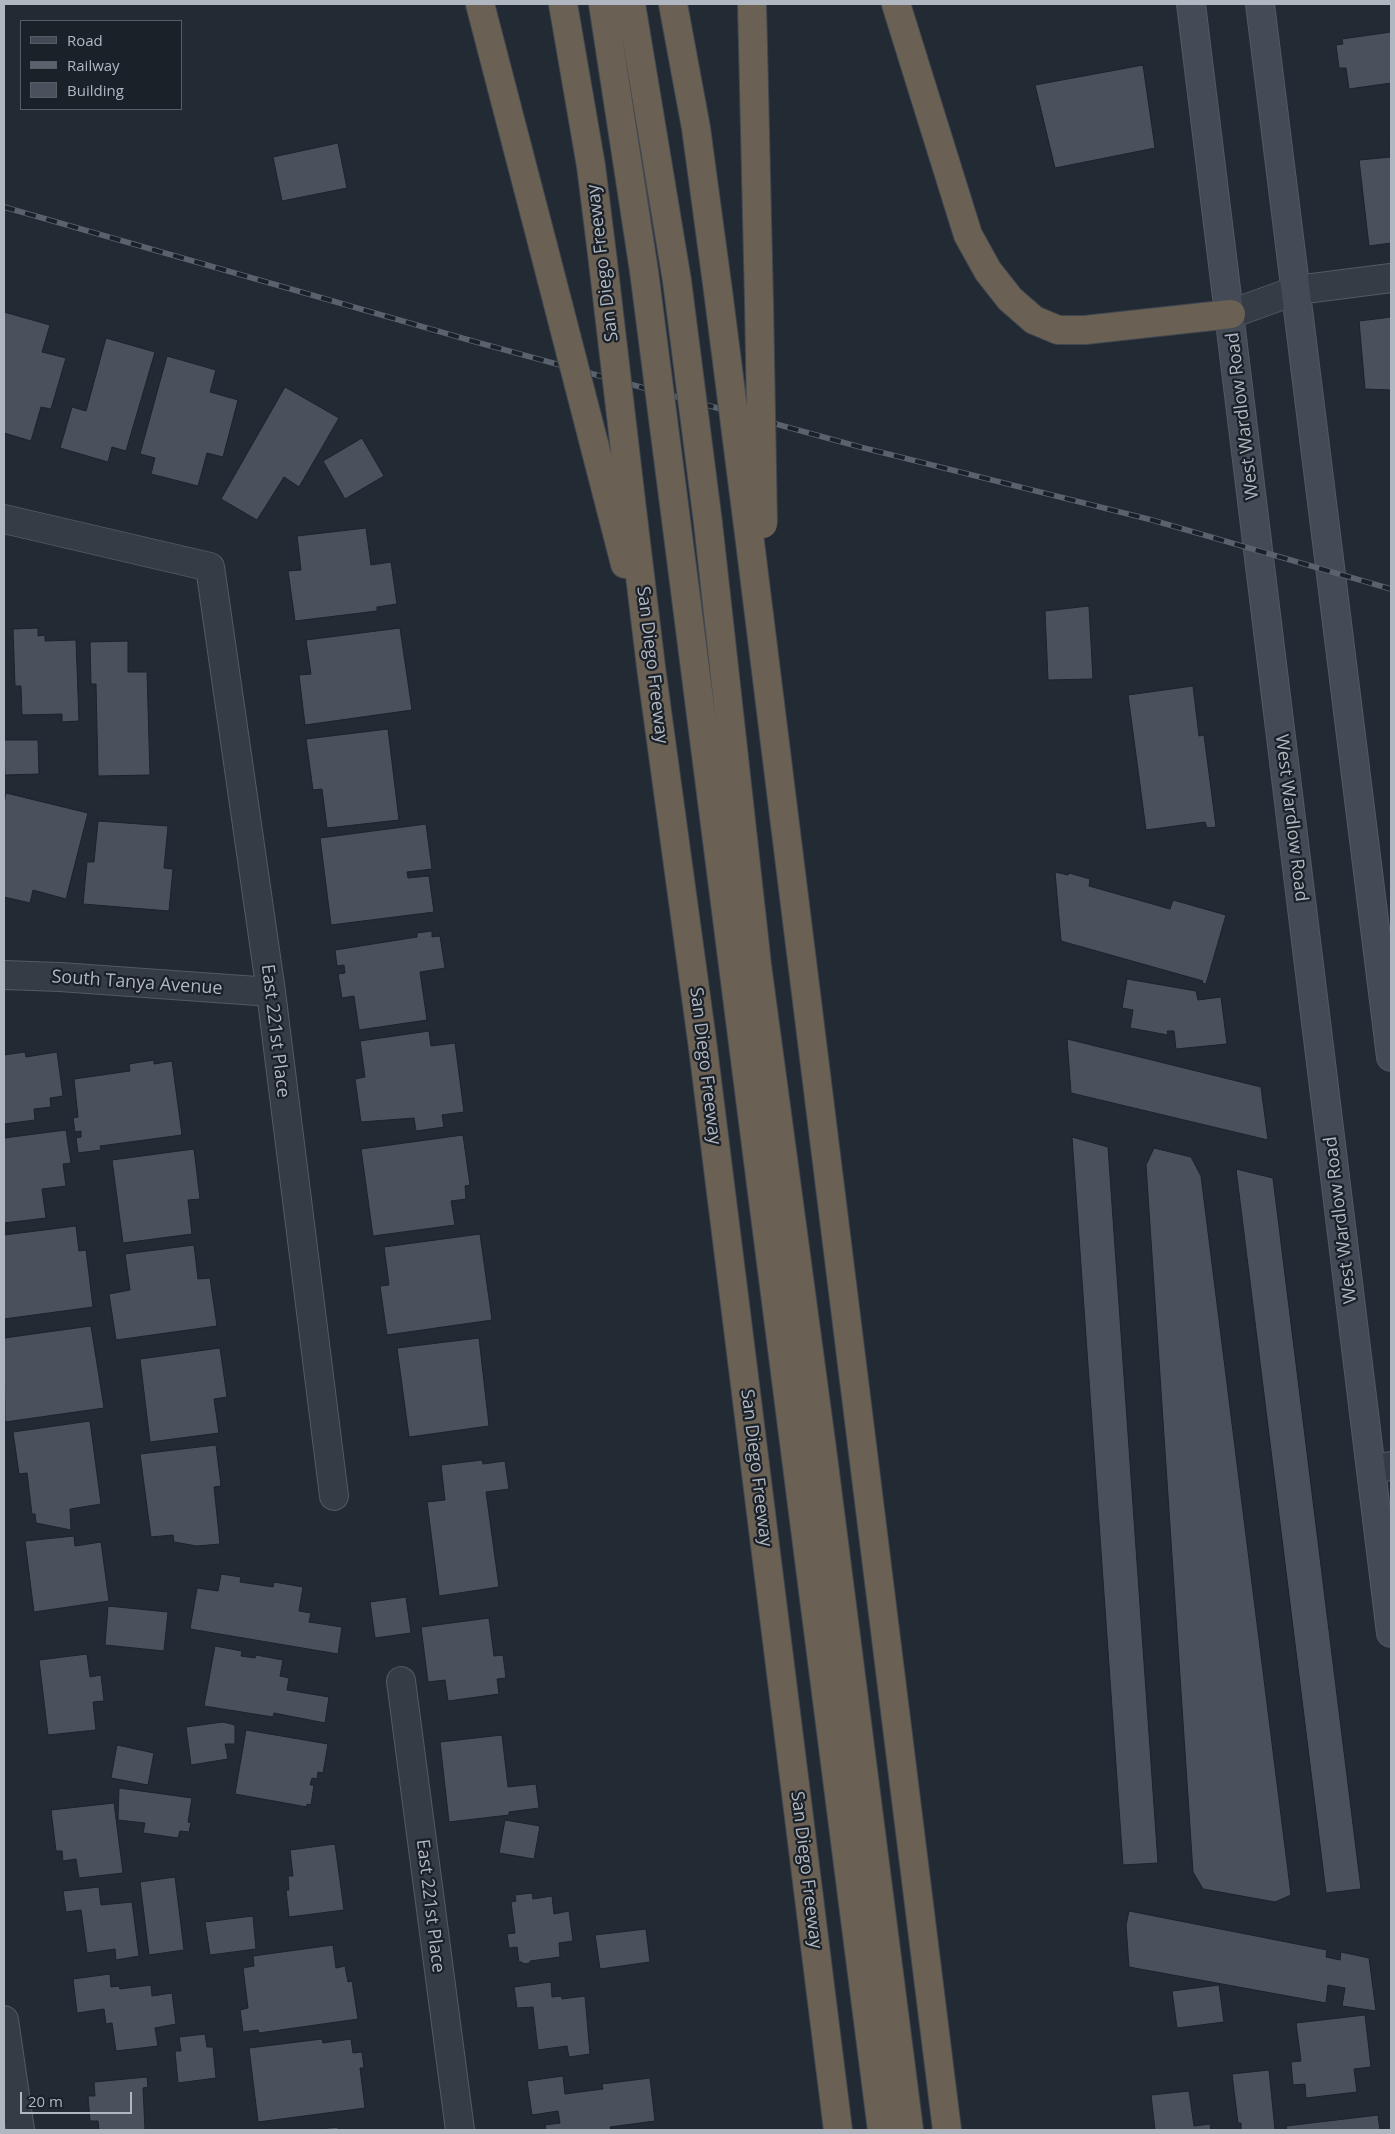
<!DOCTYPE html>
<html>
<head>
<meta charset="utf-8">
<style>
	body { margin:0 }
	#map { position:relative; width:1395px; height:2134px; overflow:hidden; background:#222a34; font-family:"Open Sans",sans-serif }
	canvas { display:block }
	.frame { position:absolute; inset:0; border:5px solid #b0b7c1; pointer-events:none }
	.legend { position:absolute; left:20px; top:20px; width:162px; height:90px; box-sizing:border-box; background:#1b2129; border:1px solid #575d66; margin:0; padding:6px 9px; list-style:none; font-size:15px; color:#b0b7c1 }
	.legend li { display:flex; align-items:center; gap:10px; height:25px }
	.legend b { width:25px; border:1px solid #575d66 }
	.scale { position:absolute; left:20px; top:2092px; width:112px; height:22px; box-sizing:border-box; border:2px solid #b0b7c1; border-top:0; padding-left:6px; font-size:15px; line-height:18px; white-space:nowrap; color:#b0b7c1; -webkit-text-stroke:4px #1b2129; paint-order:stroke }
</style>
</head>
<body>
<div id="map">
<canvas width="1395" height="2134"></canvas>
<div class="frame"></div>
<ul class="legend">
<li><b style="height:6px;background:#444b57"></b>Road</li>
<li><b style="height:6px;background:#5a626d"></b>Railway</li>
<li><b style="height:14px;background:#49515d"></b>Building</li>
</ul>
<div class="scale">20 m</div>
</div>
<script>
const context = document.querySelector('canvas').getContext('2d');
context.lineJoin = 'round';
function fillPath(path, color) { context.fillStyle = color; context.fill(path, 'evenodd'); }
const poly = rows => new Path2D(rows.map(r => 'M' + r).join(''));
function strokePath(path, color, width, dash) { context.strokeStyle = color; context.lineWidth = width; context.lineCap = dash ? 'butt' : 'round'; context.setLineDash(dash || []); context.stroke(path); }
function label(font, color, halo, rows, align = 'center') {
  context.font = font + ' "Open Sans",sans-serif'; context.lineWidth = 4.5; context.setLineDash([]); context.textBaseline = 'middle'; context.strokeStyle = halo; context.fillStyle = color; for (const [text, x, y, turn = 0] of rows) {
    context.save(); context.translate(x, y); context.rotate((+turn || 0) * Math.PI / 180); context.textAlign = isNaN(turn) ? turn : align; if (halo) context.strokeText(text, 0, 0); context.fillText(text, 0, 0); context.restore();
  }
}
const building = poly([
	[1391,32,1391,83,1349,89,1346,68,1339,68,1336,45,1343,44,1342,39,1391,32],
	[1143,65,1155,148,1055,168,1035,85,1143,65],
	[1389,142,1391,142,1391,243,1369,246,1359,160,1391,157,1389,142],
	[338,143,347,188,282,201,273,157,338,143],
	[4,312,50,325,42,352,66,358,51,409,41,407,31,441,4,433,4,312],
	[1391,317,1391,390,1365,389,1359,321,1391,317],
	[106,338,155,352,126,451,112,447,108,462,60,448,72,407,86,411,106,338],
	[167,356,216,370,210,392,238,400,223,457,207,453,198,486,151,474,155,458,140,454,167,356],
	[285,387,339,418,299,487,284,477,257,520,221,499,285,387],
	[362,438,384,476,345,499,323,461,362,438],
	[366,528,371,565,391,562,397,604,377,607,377,611,295,621,288,571,301,570,297,536,366,528],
	[1089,606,1093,679,1048,680,1045,611,1089,606],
	[38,628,38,636,45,635,45,641,76,640,79,721,62,722,62,714,22,715,21,686,15,686,13,629,38,628],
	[400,628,412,710,305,725,299,675,311,674,306,640,400,628],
	[128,641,128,672,147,672,150,775,98,776,96,684,91,684,90,642,128,641],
	[1193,686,1199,736,1204,735,1216,827,1207,828,1205,822,1146,830,1128,695,1193,686],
	[388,729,399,820,327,828,322,789,313,790,306,739,388,729],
	[4,740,38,740,39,774,5,775,4,740],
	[6,793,88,813,66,899,33,890,30,903,4,897,4,803,6,793],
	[98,821,168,826,164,868,173,869,169,911,83,904,87,862,94,862,98,821],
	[426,824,432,869,407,872,408,878,429,876,434,912,331,925,320,838,426,824],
	[1055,872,1068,875,1069,873,1090,879,1089,886,1170,909,1173,900,1226,915,1206,984,1202,983,1203,981,1061,941,1055,872],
	[432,931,432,937,440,936,445,968,420,972,427,1020,359,1030,354,996,342,998,338,974,345,973,344,965,337,966,335,950,417,937,417,933,432,931],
	[1127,979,1196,991,1198,1000,1221,997,1227,1044,1176,1049,1174,1031,1167,1031,1168,1035,1130,1028,1133,1010,1122,1008,1127,979],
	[429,1031,431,1046,455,1043,464,1112,442,1115,444,1127,416,1131,414,1118,361,1122,355,1079,365,1077,360,1041,429,1031],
	[1067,1039,1261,1087,1268,1140,1071,1093,1067,1039],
	[25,1052,26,1057,57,1052,63,1096,50,1098,51,1107,34,1109,35,1120,4,1124,4,1055,25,1052],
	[154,1060,154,1064,172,1061,182,1135,100,1146,101,1150,78,1153,76,1138,81,1137,81,1131,75,1132,73,1118,78,1117,74,1079,130,1071,129,1064,154,1060],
	[66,1130,71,1163,63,1164,66,1186,42,1189,46,1218,4,1223,4,1138,66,1130],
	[463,1135,470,1185,465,1186,466,1199,451,1201,455,1225,373,1236,361,1149,463,1135],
	[1072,1137,1108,1147,1158,1863,1123,1865,1072,1137],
	[1154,1148,1191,1157,1201,1176,1291,1895,1275,1902,1203,1889,1193,1872,1146,1165,1154,1148],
	[194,1149,200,1199,188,1200,192,1234,123,1243,112,1160,194,1149],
	[1236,1169,1273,1178,1361,1889,1326,1893,1236,1169],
	[76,1226,79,1251,86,1250,93,1307,4,1319,4,1235,76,1226],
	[480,1234,492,1320,387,1335,380,1286,389,1285,384,1247,480,1234],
	[194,1245,198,1279,210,1278,217,1326,116,1340,109,1294,130,1290,125,1254,194,1245],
	[91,1326,104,1408,5,1422,4,1338,91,1326],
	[479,1338,489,1426,409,1437,397,1348,479,1338],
	[220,1348,227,1397,214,1399,219,1433,150,1442,140,1359,220,1348],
	[90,1421,101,1504,70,1509,71,1530,36,1523,35,1514,32,1514,27,1473,19,1474,13,1432,90,1421],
	[216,1445,221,1486,214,1487,220,1544,197,1546,174,1542,173,1535,151,1537,140,1454,216,1445],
	[482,1460,483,1464,505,1461,509,1489,486,1492,499,1587,439,1596,427,1502,445,1500,441,1465,482,1460],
	[74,1536,75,1546,101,1542,109,1601,34,1612,25,1541,74,1536],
	[221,1574,241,1577,240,1582,273,1587,274,1582,303,1587,299,1611,311,1613,309,1622,342,1627,338,1654,190,1629,197,1588,218,1591,221,1574],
	[406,1597,411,1633,375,1638,370,1602,406,1597],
	[108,1606,168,1612,164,1651,105,1645,108,1606],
	[489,1618,494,1656,503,1655,506,1678,497,1679,499,1694,448,1701,445,1680,428,1682,421,1627,489,1618],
	[215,1646,242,1651,241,1656,255,1658,256,1655,283,1660,280,1676,289,1678,287,1690,329,1697,325,1723,274,1713,273,1717,204,1706,215,1646],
	[87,1654,90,1677,101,1675,104,1701,93,1702,96,1730,48,1735,39,1660,87,1654],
	[223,1722,235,1725,235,1744,225,1744,228,1759,191,1765,186,1727,223,1722],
	[246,1730,328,1744,323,1773,318,1772,317,1779,312,1778,310,1785,314,1785,311,1805,307,1804,307,1807,235,1794,246,1730],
	[502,1735,508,1787,536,1784,539,1808,509,1812,509,1815,449,1822,440,1742,502,1735],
	[117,1745,154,1753,148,1785,111,1778,117,1745],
	[119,1788,192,1798,188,1822,191,1823,189,1832,180,1831,178,1838,143,1833,145,1823,118,1820,119,1788],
	[114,1803,123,1873,79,1878,76,1859,63,1861,62,1851,56,1851,51,1810,114,1803],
	[505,1820,540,1826,534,1859,499,1853,505,1820],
	[335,1844,344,1910,289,1917,286,1890,289,1890,288,1876,293,1876,290,1850,335,1844],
	[175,1877,184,1950,149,1955,140,1882,175,1877],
	[99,1887,101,1905,132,1902,139,1956,116,1960,115,1949,87,1953,81,1910,66,1912,63,1891,99,1887],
	[532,1893,533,1899,552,1896,554,1914,569,1911,573,1941,559,1943,560,1957,530,1961,530,1963,523,1964,522,1962,519,1962,517,1947,509,1948,507,1934,515,1933,511,1902,516,1901,515,1895,532,1893],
	[1129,1911,1327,1950,1326,1957,1340,1960,1341,1952,1369,1958,1376,2011,1342,2006,1345,1988,1328,1985,1326,2003,1129,1967,1126,1925,1129,1911],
	[253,1916,256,1949,210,1955,205,1922,253,1916],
	[646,1929,650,1962,600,1969,595,1935,646,1929],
	[333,1945,336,1968,345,1966,348,1982,352,1981,358,2019,259,2033,258,2030,243,2032,240,2010,248,2008,243,1968,254,1966,253,1956,333,1945],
	[110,1974,111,1987,119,1986,120,1989,151,1985,152,1996,172,1993,176,2024,155,2028,158,2046,116,2051,112,2023,106,2024,104,2009,77,2013,73,1979,110,1974],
	[551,1982,552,1997,561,1996,562,1999,585,1996,590,2054,569,2057,567,2046,538,2050,533,2007,517,2008,514,1987,551,1982],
	[1219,1985,1224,2022,1177,2028,1172,1991,1219,1985],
	[1365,2015,1371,2067,1354,2069,1357,2092,1306,2098,1305,2084,1293,2085,1291,2062,1301,2061,1296,2023,1365,2015],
	[205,2034,207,2047,213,2047,216,2078,178,2083,175,2051,181,2051,179,2037,205,2034],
	[322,2039,323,2043,351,2039,353,2053,362,2052,364,2068,360,2068,365,2108,258,2122,249,2048,322,2039],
	[1269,2070,1275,2130,1241,2130,1241,2123,1238,2123,1232,2074,1269,2070],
	[563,2076,565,2094,603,2089,602,2084,650,2078,655,2121,610,2127,611,2130,546,2130,545,2125,560,2123,558,2111,532,2115,527,2081,563,2076],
	[147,2077,148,2087,143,2088,145,2130,99,2130,98,2121,90,2121,88,2096,95,2096,94,2082,147,2077],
	[1189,2091,1194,2126,1210,2124,1211,2130,1155,2130,1151,2095,1189,2091],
	[1378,2115,1380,2130,1287,2130,1286,2126,1378,2115],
	[338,2127,338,2130,311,2130,338,2127]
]);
const street = poly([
	[1231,314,1297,290,1391,278],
	[4,519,210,567,271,992,334,1496],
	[4,975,60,977,271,992],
	[1371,1469,1391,1466],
	[401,1681,460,2130],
	[4,2020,20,2130]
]);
const secondary = poly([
	[1191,4,1391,1633],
	[1260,4,1391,1057]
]);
const highway = poly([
	[480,4,543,246],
	[563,4,591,166,603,262],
	[603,4,644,271],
	[631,4,677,281],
	[673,4,696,128,718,291],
	[752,4,759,302],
	[896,4,968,235,988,271,1010,299,1034,320,1058,330,1085,330,1231,314],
	[607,494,625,564],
	[631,501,651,667,703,1048,838,2130],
	[675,512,882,2130],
	[708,523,757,965,822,1449,909,2130],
	[749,534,947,2130]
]);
const rail = poly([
	[4,207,476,342,860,447,1152,520,1391,589]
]);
const highwayBridge = poly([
	[543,246,607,494],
	[603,262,631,501],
	[644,271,675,512],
	[677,281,708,523],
	[718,291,749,534],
	[759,302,763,524]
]);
const streetNames = [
	["San Diego Freeway",603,263,-97],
	["West Wardlow Road",1243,416,-97],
	["San Diego Freeway",652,665,83],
	["West Wardlow Road",1291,818,83],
	["South Tanya Avenue",137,983,4],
	["East 221st Place",275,1031,83],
	["San Diego Freeway",705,1066,83],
	["West Wardlow Road",1341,1220,-97],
	["San Diego Freeway",756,1468,83],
	["San Diego Freeway",806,1870,83],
	["East 221st Place",430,1906,83]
];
fillPath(building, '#49515d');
strokePath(building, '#1d232c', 1);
strokePath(street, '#535a63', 30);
strokePath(secondary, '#535a63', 30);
strokePath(highway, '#404750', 30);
strokePath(street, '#363c45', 28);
strokePath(secondary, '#444b57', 28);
strokePath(highway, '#6a6154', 28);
strokePath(rail, '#5a626d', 5.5);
strokePath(rail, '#1b2129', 4, [11]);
strokePath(highwayBridge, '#404750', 30, []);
strokePath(highwayBridge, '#6a6154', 28);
label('18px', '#b0b7c1', '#1b2129', streetNames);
</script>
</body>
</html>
